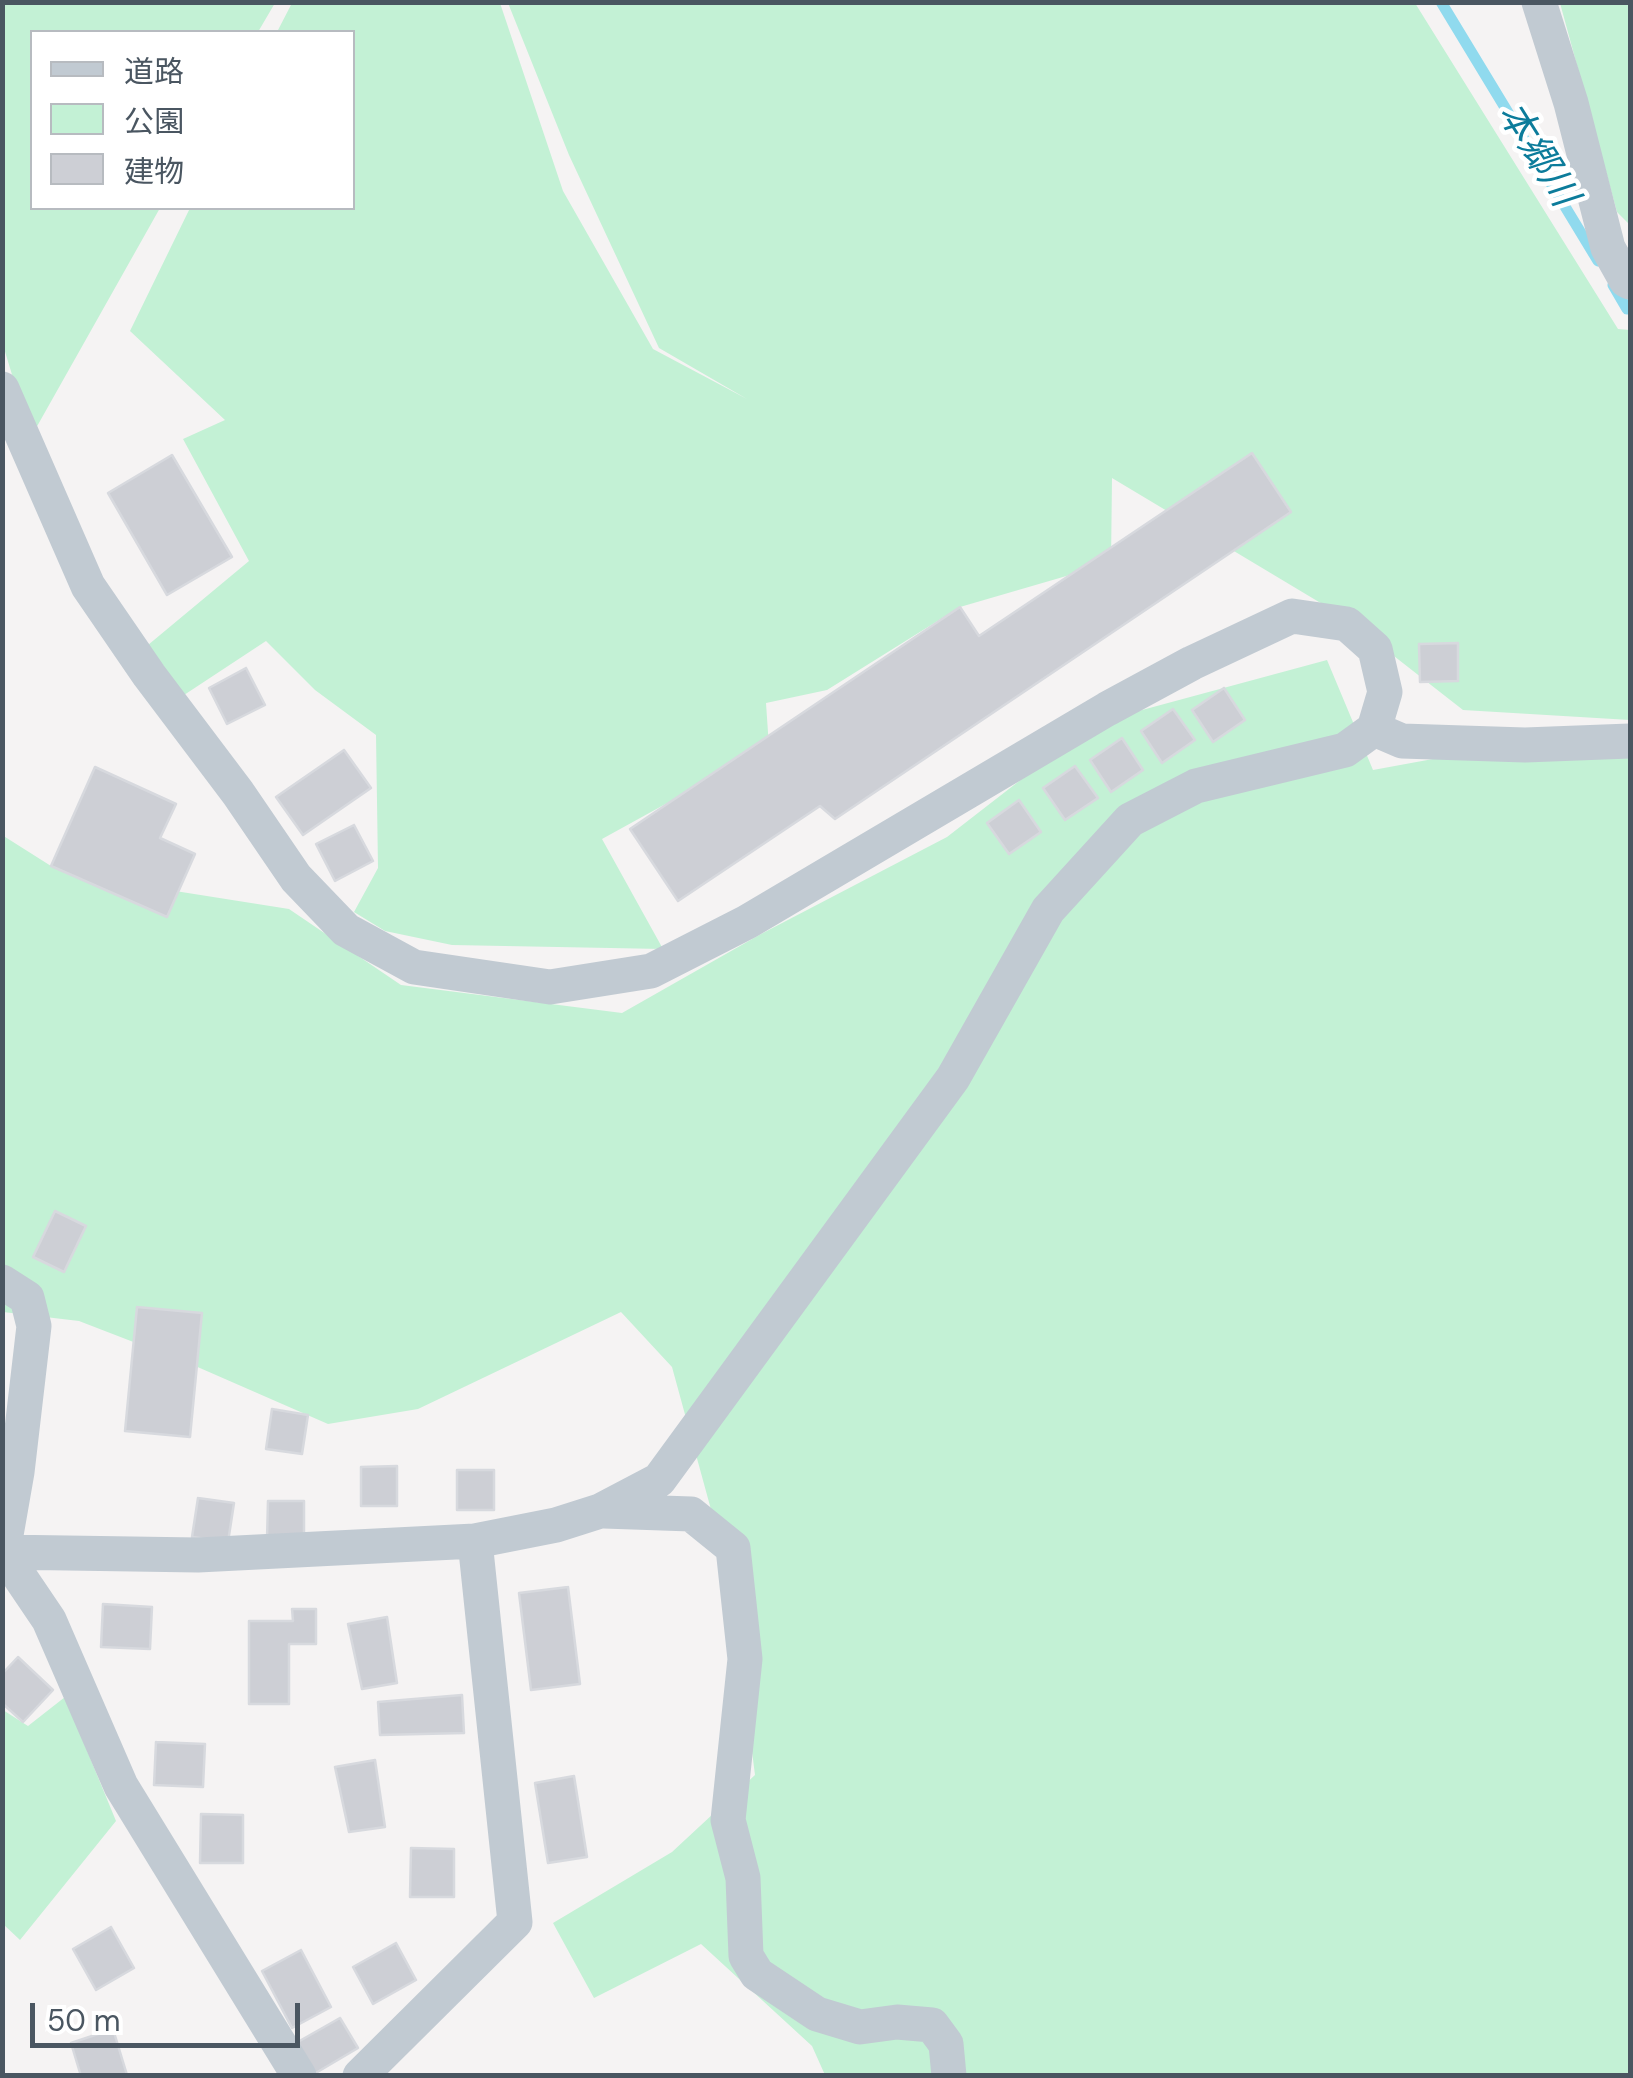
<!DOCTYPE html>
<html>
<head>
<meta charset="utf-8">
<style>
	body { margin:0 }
	#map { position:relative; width:1633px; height:2078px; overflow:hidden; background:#f5f3f3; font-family:"DM Sans","Noto Sans JP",sans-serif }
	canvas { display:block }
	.frame { position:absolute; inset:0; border:5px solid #4a5661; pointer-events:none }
	.legend { position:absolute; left:30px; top:30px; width:325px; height:180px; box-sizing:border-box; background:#fff; border:2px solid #b7bbc0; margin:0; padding:12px 18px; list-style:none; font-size:30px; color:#4a5661 }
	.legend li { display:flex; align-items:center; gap:20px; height:50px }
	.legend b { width:50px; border:2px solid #b7bbc0 }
	.scale { position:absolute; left:30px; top:2003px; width:270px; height:45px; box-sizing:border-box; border:5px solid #4a5661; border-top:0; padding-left:12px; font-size:30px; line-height:35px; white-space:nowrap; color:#4a5661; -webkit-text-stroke:8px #fff; paint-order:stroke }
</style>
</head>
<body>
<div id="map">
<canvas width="1633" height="2078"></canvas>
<div class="frame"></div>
<ul class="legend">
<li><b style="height:12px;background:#c1cad2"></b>道路</li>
<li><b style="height:28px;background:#c3f1d5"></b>公園</li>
<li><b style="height:28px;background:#cdcfd5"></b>建物</li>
</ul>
<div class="scale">50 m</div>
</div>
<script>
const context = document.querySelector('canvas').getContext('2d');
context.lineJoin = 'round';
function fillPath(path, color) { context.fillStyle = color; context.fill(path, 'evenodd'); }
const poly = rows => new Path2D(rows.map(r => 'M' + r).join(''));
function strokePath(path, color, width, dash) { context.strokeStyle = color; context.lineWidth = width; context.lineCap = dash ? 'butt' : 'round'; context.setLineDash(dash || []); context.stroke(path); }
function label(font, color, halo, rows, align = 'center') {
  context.font = font + ' "DM Sans","Noto Sans JP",sans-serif'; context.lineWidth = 9; context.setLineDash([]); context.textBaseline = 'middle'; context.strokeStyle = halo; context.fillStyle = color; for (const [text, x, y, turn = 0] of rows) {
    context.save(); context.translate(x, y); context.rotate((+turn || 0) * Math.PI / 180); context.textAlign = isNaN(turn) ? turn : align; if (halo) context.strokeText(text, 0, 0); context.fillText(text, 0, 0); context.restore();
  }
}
const green = poly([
	[2,3,275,3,258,32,32,32,32,208,160,208,31,437,3,345],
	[292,3,500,3,563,191,653,349,747,399,659,348,569,155,508,3,1415,3,1618,329,1630,330,1630,720,1463,710,1344,617,1112,478,1111,563,960,607,827,690,766,703,769,747,602,839,663,949,452,945,385,931,354,912,378,868,376,735,315,690,266,641,181,697,148,645,249,561,183,439,225,420,130,331,190,208,352,208,352,32,277,32],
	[1560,3,1630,3,1630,225,1617,212],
	[1327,660,1373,770,1509,745,1630,737,1630,2075,825,2075,812,2046,701,1944,594,1998,553,1923,672,1852,755,1775,730,1579,672,1367,621,1312,418,1409,328,1424,193,1365,79,1321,3,1312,2,835,51,866,93,878,289,909,401,985,622,1013,761,934,947,837,1094,723],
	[65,1697,116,1821,20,1940,3,1924,3,1710,28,1726]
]);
const stream = poly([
	[1441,2,1598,261],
	[1613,285,1627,309,1630,308]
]);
const building = poly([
	[1252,453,1291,512,835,819,820,806,678,901,630,829,960,607,979,636,1252,453],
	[172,455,232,557,167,595,108,493,172,455],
	[1458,643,1458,681,1420,682,1419,644,1458,643],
	[246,668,265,705,227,724,209,688,246,668],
	[1224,688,1245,720,1213,742,1192,710,1224,688],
	[1173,709,1195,740,1162,763,1141,731,1173,709],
	[1122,738,1143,770,1111,792,1090,760,1122,738],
	[344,750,371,788,303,835,276,797,344,750],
	[1075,766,1098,798,1065,820,1043,788,1075,766],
	[95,767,176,804,160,838,195,854,167,917,51,866,95,767],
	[1019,800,1041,832,1009,854,987,823,1019,800],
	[354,825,373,861,335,881,316,844,354,825],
	[55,1211,86,1226,64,1272,33,1257,55,1211],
	[137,1307,202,1313,190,1437,125,1431,137,1307],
	[272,1409,308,1415,302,1454,266,1449,272,1409],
	[397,1466,397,1506,361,1506,361,1467,397,1466],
	[457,1470,494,1470,494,1510,457,1510,457,1470],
	[198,1498,234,1503,228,1542,192,1537,198,1498],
	[268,1501,304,1501,304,1541,267,1540,268,1501],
	[568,1587,580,1684,531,1690,519,1593,568,1587],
	[103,1604,152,1607,150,1649,101,1647,103,1604],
	[292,1609,316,1609,316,1644,289,1644,289,1704,249,1704,249,1621,293,1621,292,1609],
	[387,1617,397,1683,362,1689,348,1624,387,1617],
	[18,1657,53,1690,23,1722,2,1703,2,1674,18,1657],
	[462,1695,464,1733,380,1735,378,1702,462,1695],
	[156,1742,205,1744,203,1787,154,1785,156,1742],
	[375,1760,385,1827,349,1832,335,1767,375,1760],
	[574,1776,587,1857,548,1863,535,1783,574,1776],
	[201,1814,243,1815,243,1863,200,1863,201,1814],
	[411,1848,454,1849,454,1897,410,1897,411,1848],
	[111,1927,134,1968,96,1990,73,1949,111,1927],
	[396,1943,416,1980,373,2004,353,1967,396,1943],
	[301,1950,331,2007,292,2028,262,1971,301,1950],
	[340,2018,358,2048,314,2074,296,2043,340,2018],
	[113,2029,127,2075,81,2076,71,2043,113,2029]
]);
const street = poly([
	[1539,2,1571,103,1608,248,1626,280,1630,282],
	[2,389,88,586,149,675,238,793,296,878,346,930,414,967,550,987,651,971,747,922,1107,709,1192,663,1292,616,1347,624,1375,649,1385,692,1374,729,1345,750,1196,786,1130,820,1048,910,953,1078,659,1480,600,1511,556,1525,475,1541,198,1555,2,1552],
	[1374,729,1402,741,1525,745,1630,741],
	[2,1282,27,1298,34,1326,17,1472,3,1552,49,1620,121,1786,299,2076],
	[604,1511,691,1514,733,1548,745,1659,728,1820,743,1878,746,1956,757,1974,817,2014,860,2027,897,2022,932,2025,946,2044,949,2076],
	[360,2076,515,1922,475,1541]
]);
const waterNames = [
	["本郷川",1536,155,58]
];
fillPath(green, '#c3f1d5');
strokePath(stream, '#90daee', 11);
fillPath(building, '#cdcfd5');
strokePath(building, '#d7d9de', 2.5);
strokePath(street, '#c1cad2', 35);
label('italic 38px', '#0c7c9b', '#fff', waterNames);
</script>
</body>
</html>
